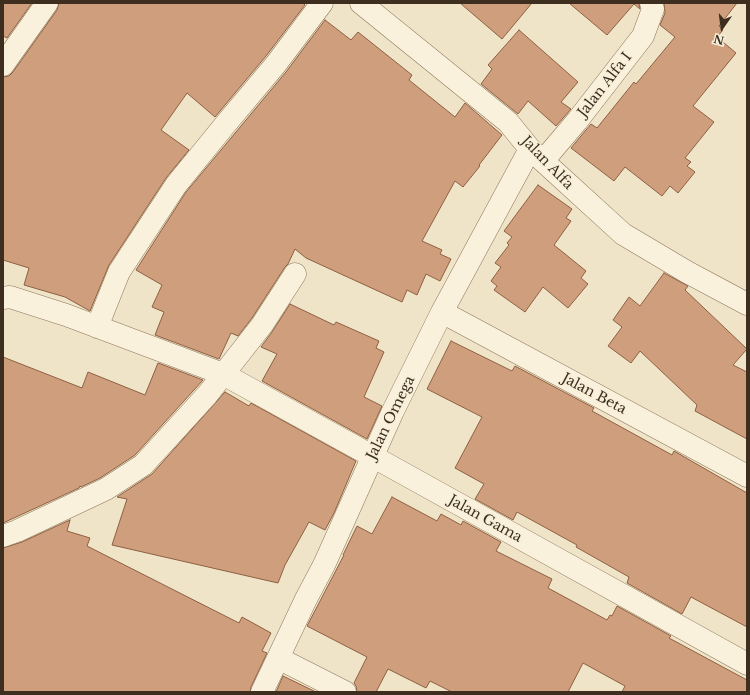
<!DOCTYPE html>
<html>
<head>
<meta charset="utf-8">
<style>
	body { margin:0 }
	#map { position:relative; width:750px; height:695px; overflow:hidden; background:#f0e4c8; font-family:"Libre Baskerville",serif }
	canvas { display:block }
	.frame { position:absolute; inset:0; border:4px solid #3d2e20; pointer-events:none }
	.north { position:absolute; left:702px; top:8px; width:40px; height:40px; -webkit-text-stroke:3px #f7eed8; paint-order:stroke; rotate:194deg; font-size:11px; font-weight:700; line-height:16px; text-align:center; color:#3d2e20 }
	.north::after { content:''; display:block; margin:auto; width:14px; height:18px; background:#3d2e20; clip-path:polygon(50% 0,100% 100%,50% 72%,0 100%) }
</style>
</head>
<body>
<div id="map">
<canvas width="750" height="695"></canvas>
<div class="frame"></div>
<div class="north">N</div>
</div>
<script>
const context = document.querySelector('canvas').getContext('2d');
context.lineJoin = 'round';
function fillPath(path, color) { context.fillStyle = color; context.fill(path, 'evenodd'); }
const poly = rows => new Path2D(rows.map(r => 'M' + r).join(''));
function strokePath(path, color, width, dash) { context.strokeStyle = color; context.lineWidth = width; context.lineCap = dash ? 'butt' : 'round'; context.setLineDash(dash || []); context.stroke(path); }
function label(font, color, halo, rows, align = 'center') {
  context.font = font + ' "Libre Baskerville",serif'; context.lineWidth = 3; context.setLineDash([]); context.textBaseline = 'middle'; context.strokeStyle = halo; context.fillStyle = color; for (const [text, x, y, turn = 0] of rows) {
    context.save(); context.translate(x, y); context.rotate((+turn || 0) * Math.PI / 180); context.textAlign = isNaN(turn) ? turn : align; if (halo) context.strokeText(text, 0, 0); context.fillText(text, 0, 0); context.restore();
  }
}
const building = poly([
	[3,3,32,3,7,38,3,36,3,3],
	[59,3,303,3,305,5,266,56,215,117,187,93,161,130,189,150,166,178,109,265,90,311,65,297,24,285,29,268,3,260,3,77,9,76,13,72,57,10,59,3],
	[460,3,532,3,502,39,460,3],
	[569,3,639,3,640,9,634,4,607,35,569,3],
	[664,3,737,3,719,26,723,30,717,37,736,53,693,106,714,122,685,158,691,162,687,166,695,172,678,193,670,186,662,196,625,167,614,181,571,148,591,124,597,128,634,82,636,84,675,37,660,25,665,13,664,3],
	[325,20,351,40,358,32,412,75,409,80,455,117,465,103,502,135,479,165,480,166,463,187,455,181,422,241,442,250,440,254,451,259,440,281,426,274,417,295,407,290,402,302,306,258,295,249,288,264,285,267,252,318,238,336,231,333,219,359,155,335,164,312,152,307,162,285,136,270,186,192,286,72,325,20],
	[519,30,578,82,561,102,571,109,556,126,528,101,518,114,481,84,492,69,488,65,519,30],
	[538,185,572,209,566,218,571,221,554,245,586,271,581,278,588,284,568,308,543,287,525,312,494,290,497,286,491,281,501,267,495,263,509,245,507,243,512,237,504,231,538,185],
	[664,273,688,286,685,290,747,349,733,365,747,372,747,439,695,411,697,405,640,351,631,363,608,346,622,327,613,320,629,297,640,306,664,273],
	[290,304,334,325,336,322,379,341,376,348,384,352,364,397,382,406,367,439,262,381,277,354,261,347,272,332,290,304],
	[451,341,512,371,515,366,594,408,592,411,672,455,674,451,747,493,747,627,691,597,682,614,627,583,629,577,576,547,577,545,517,512,513,520,475,499,484,484,455,468,482,417,427,389,451,341],
	[3,357,82,388,88,372,145,395,158,363,203,380,135,455,100,478,81,487,80,486,79,488,3,523,3,357],
	[225,392,249,406,251,403,356,461,334,513,325,530,309,522,285,565,278,583,112,545,127,499,117,497,152,474,225,392],
	[392,497,437,521,441,514,461,525,463,521,501,542,496,551,552,579,548,588,607,620,610,615,612,616,617,606,671,636,669,638,747,680,747,692,622,692,625,686,583,663,568,692,452,692,430,681,426,688,388,669,376,692,357,692,356,686,354,683,367,657,307,626,344,555,343,555,357,526,372,534,392,497],
	[70,520,67,531,90,538,87,546,239,623,242,617,271,633,262,651,267,653,251,687,250,692,3,692,3,548,22,542,70,520],
	[283,676,316,692,276,692,283,676]
]);
const minor = poly([
	[361,3,508,122,530,149,543,161,623,234,687,272,747,304],
	[3,65,47,3],
	[543,161,577,121,643,36,653,9,651,3],
	[3,298,10,297,66,315,223,374,372,456,747,664],
	[442,312,747,476],
	[97,327,119,272,176,185,224,126,276,64,322,3],
	[3,536,17,531,106,489,143,465,207,395,262,325,295,274],
	[278,658,345,692],
	[262,692,306,599,324,565,393,411,442,312,530,149]
]);
const streetNames = [
	["Jalan Alfa I",605,85,-52],
	["Jalan Alfa",547,163,46],
	["Jalan Beta",594,394,28],
	["Jalan Omega",391,418,-64],
	["Jalan Gama",485,519,29]
];
fillPath(building, '#cf9f7d');
strokePath(building, '#8d5f41', 1);
strokePath(minor, '#8d765c', 23);
strokePath(minor, '#faf1dc', 22);
label('14px', '#3d2e20', '#f7eed8', streetNames);
</script>
</body>
</html>
